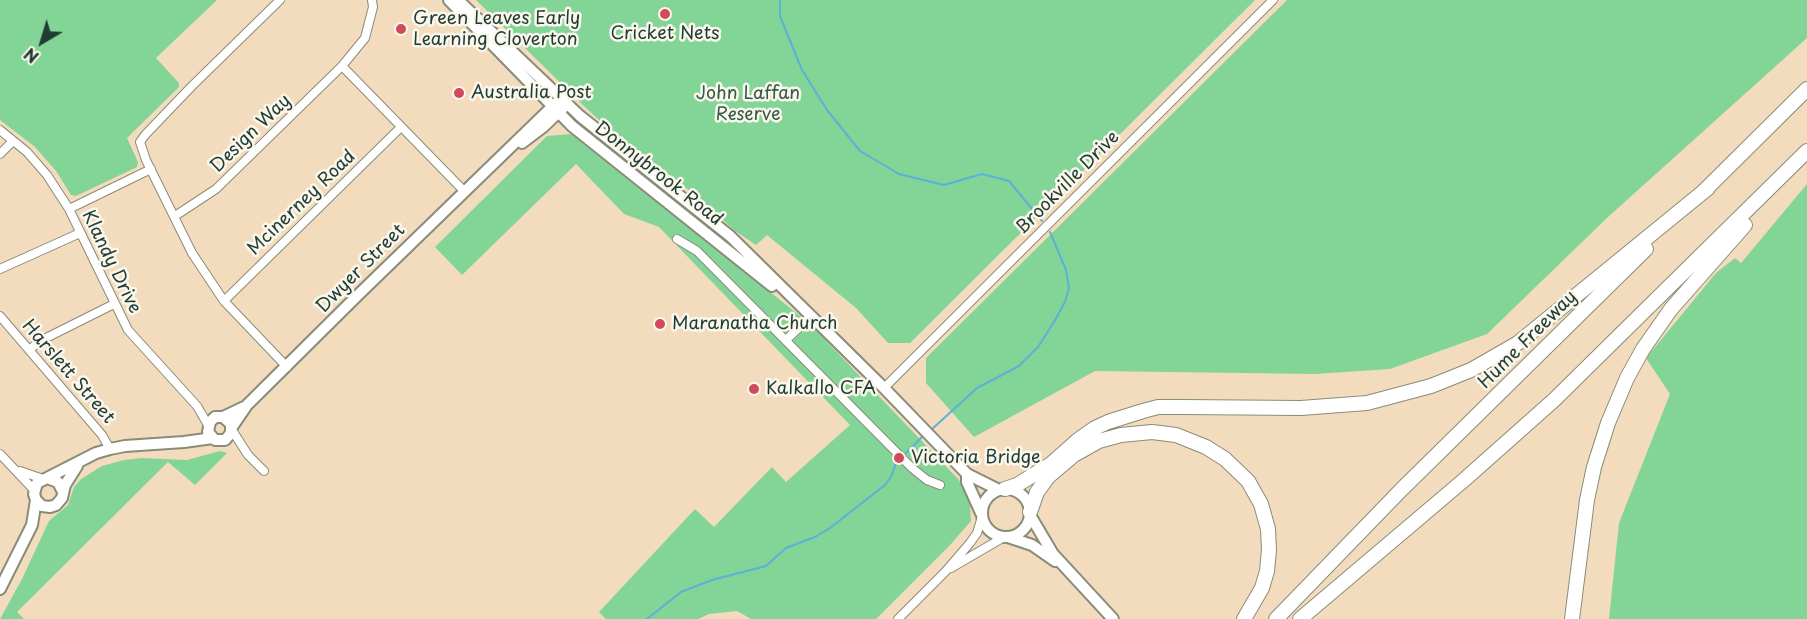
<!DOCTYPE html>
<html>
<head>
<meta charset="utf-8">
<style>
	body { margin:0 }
	#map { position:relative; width:1807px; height:619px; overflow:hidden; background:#f3dcbd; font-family:"Playpen Sans",sans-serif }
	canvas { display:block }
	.north { position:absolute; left:12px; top:12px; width:60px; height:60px; -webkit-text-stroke:4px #fbf7ec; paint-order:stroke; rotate:218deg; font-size:16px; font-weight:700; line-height:24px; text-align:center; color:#1f3d34 }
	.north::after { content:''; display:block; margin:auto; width:21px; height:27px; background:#1f3d34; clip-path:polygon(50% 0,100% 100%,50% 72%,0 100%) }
</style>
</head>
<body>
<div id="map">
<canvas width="1807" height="619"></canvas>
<div class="north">N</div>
</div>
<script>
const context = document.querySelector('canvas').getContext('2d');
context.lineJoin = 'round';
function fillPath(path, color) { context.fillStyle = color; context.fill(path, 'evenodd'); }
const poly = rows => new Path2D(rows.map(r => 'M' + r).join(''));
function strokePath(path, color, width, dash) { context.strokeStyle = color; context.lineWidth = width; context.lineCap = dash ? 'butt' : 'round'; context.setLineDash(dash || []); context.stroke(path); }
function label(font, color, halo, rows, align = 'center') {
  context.font = font + ' "Playpen Sans",sans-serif'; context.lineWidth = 5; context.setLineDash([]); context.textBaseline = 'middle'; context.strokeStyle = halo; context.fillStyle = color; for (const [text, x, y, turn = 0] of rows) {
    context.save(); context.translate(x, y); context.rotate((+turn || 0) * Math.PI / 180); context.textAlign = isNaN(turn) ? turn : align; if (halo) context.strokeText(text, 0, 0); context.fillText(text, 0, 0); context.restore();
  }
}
const green = poly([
	[0,0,217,0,156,58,179,83,179,87,127,138,138,162,137,167,76,196,71,195,56,171,35,147,0,120],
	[476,0,1255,0,910,343,888,343,856,308,767,235,756,245,734,230,694,194,611,131,584,106],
	[1287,0,1807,0,1807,38,1608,217,1487,334,1390,369,1315,374,1095,371,974,437,926,383,926,358],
	[571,134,809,323,959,480,970,505,971,521,951,544,876,619,751,619,737,611,709,614,698,619,606,619,599,612,695,509,714,527,772,467,786,482,850,425,659,227,624,214,576,164,462,275,435,247,547,136],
	[1807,184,1807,619,1609,619,1619,523,1670,394,1646,358,1716,273,1735,258,1741,263],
	[220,451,227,453,195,485,168,462,17,612,24,619,0,619,22,579,49,521,68,505,74,487,81,479,102,466,124,460,141,458,187,460]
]);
const stream = poly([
	[780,0,780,16,802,70,827,110,860,151,899,174,944,185,982,174,1009,181,1042,221],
	[931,430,977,388,1019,366,1038,347,1054,322,1065,302,1069,288,1066,270,1050,232],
	[647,619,681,592,712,580,766,566,786,548,815,537,830,528,885,485,891,477,896,463,924,435]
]);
const street = poly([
	[280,0,192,86,145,135,140,142,146,160,192,253,224,301,287,367],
	[342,66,465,192],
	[0,130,27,152,47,175,69,209,128,330,197,406,208,425],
	[0,154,13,141],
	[69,209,151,169],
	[175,216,216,189,342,66,365,38,373,7,372,0],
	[677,239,697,251,912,468,927,480,940,485],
	[0,269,80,233],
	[224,301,401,127],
	[0,316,102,435,110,449],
	[786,340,811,316],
	[29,350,40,341,114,304],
	[884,388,1273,0],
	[232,430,248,455,264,471],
	[0,454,34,490],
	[20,471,43,479],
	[951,568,1004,537],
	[898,619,945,572,970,543,977,533,982,517]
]);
const secondary = poly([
	[449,0,572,126,772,286],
	[458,0,580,116,730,236,884,388,967,474,999,490],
	[522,143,543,127,563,108],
	[223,417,231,424,231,433,225,440,215,440,208,432,210,422,215,417,223,417,244,407],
	[232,427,247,405,358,295,556,103],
	[967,474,967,482,981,513],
	[47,478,96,453,110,449,125,446,184,442,213,438],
	'982 513a24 24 0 1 1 48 0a24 24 0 1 1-48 0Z',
	[63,492,58,482,47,478,37,483,34,494,36,500,42,506,50,507,56,505,62,498,65,485,77,466],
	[1030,515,1053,554,1113,619],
	[1008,537,1032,545,1055,561],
	[0,589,32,525,36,500]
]);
const highway = poly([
	[1702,193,1807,89],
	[1005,489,1017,485,1051,464,1078,440,1095,428,1108,422,1143,411,1158,407,1182,407,1301,408,1367,403,1431,386,1471,370,1518,343,1708,188],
	[1030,512,1037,492,1048,477,1074,455,1099,441,1121,435,1152,432,1176,435,1206,447,1225,459,1248,481,1261,504,1268,529,1269,550,1267,571,1262,588,1244,619],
	[1276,619,1402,489,1646,249],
	[1300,619,1464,480,1554,400,1807,151],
	[1572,619,1587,500,1594,467,1608,423,1627,378,1643,349,1671,309,1745,225]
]);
const markers = [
	[665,14,6,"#d1495b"],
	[401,29,6,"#d1495b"],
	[459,93,6,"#d1495b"],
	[660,324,6,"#d1495b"],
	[754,389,6,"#d1495b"],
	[899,458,6,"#d1495b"]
];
const poiNames = [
	["Green Leaves Early",413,19],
	["Learning Cloverton",413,40],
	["Cricket Nets",665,34,"center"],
	["Australia Post",471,93],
	["Maranatha Church",672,324],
	["Kalkallo CFA",766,389],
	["Victoria Bridge",911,458]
];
const parkNames = [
	["John Laffan",748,94],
	["Reserve",748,115]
];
const streetNames = [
	["Design Way",251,134,-44],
	["Donnybrook Road",658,174,38],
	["Brookville Drive",1068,183,-45],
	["Mcinerney Road",302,203,-44],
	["Klandy Drive",111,262,64],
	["Dwyer Street",361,269,-45],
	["Hume Freeway",1528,340,-45],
	["Harslett Street",68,372,49]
];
fillPath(green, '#82d596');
strokePath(stream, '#5bb1d7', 2);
strokePath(street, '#898c78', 10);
strokePath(secondary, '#898c78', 14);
strokePath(highway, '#898c78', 16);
strokePath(street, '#fff', 8);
strokePath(secondary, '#fff', 10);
strokePath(highway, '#fff', 14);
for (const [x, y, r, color] of markers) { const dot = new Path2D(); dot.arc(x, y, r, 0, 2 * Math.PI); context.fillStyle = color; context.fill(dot); strokePath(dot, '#fbf7ec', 2); }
label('18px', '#1f3d34', '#fbf7ec', poiNames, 'left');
label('18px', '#335b48', '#fbf7ec', parkNames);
label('18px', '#1f3d34', '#fbf7ec', streetNames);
</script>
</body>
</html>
